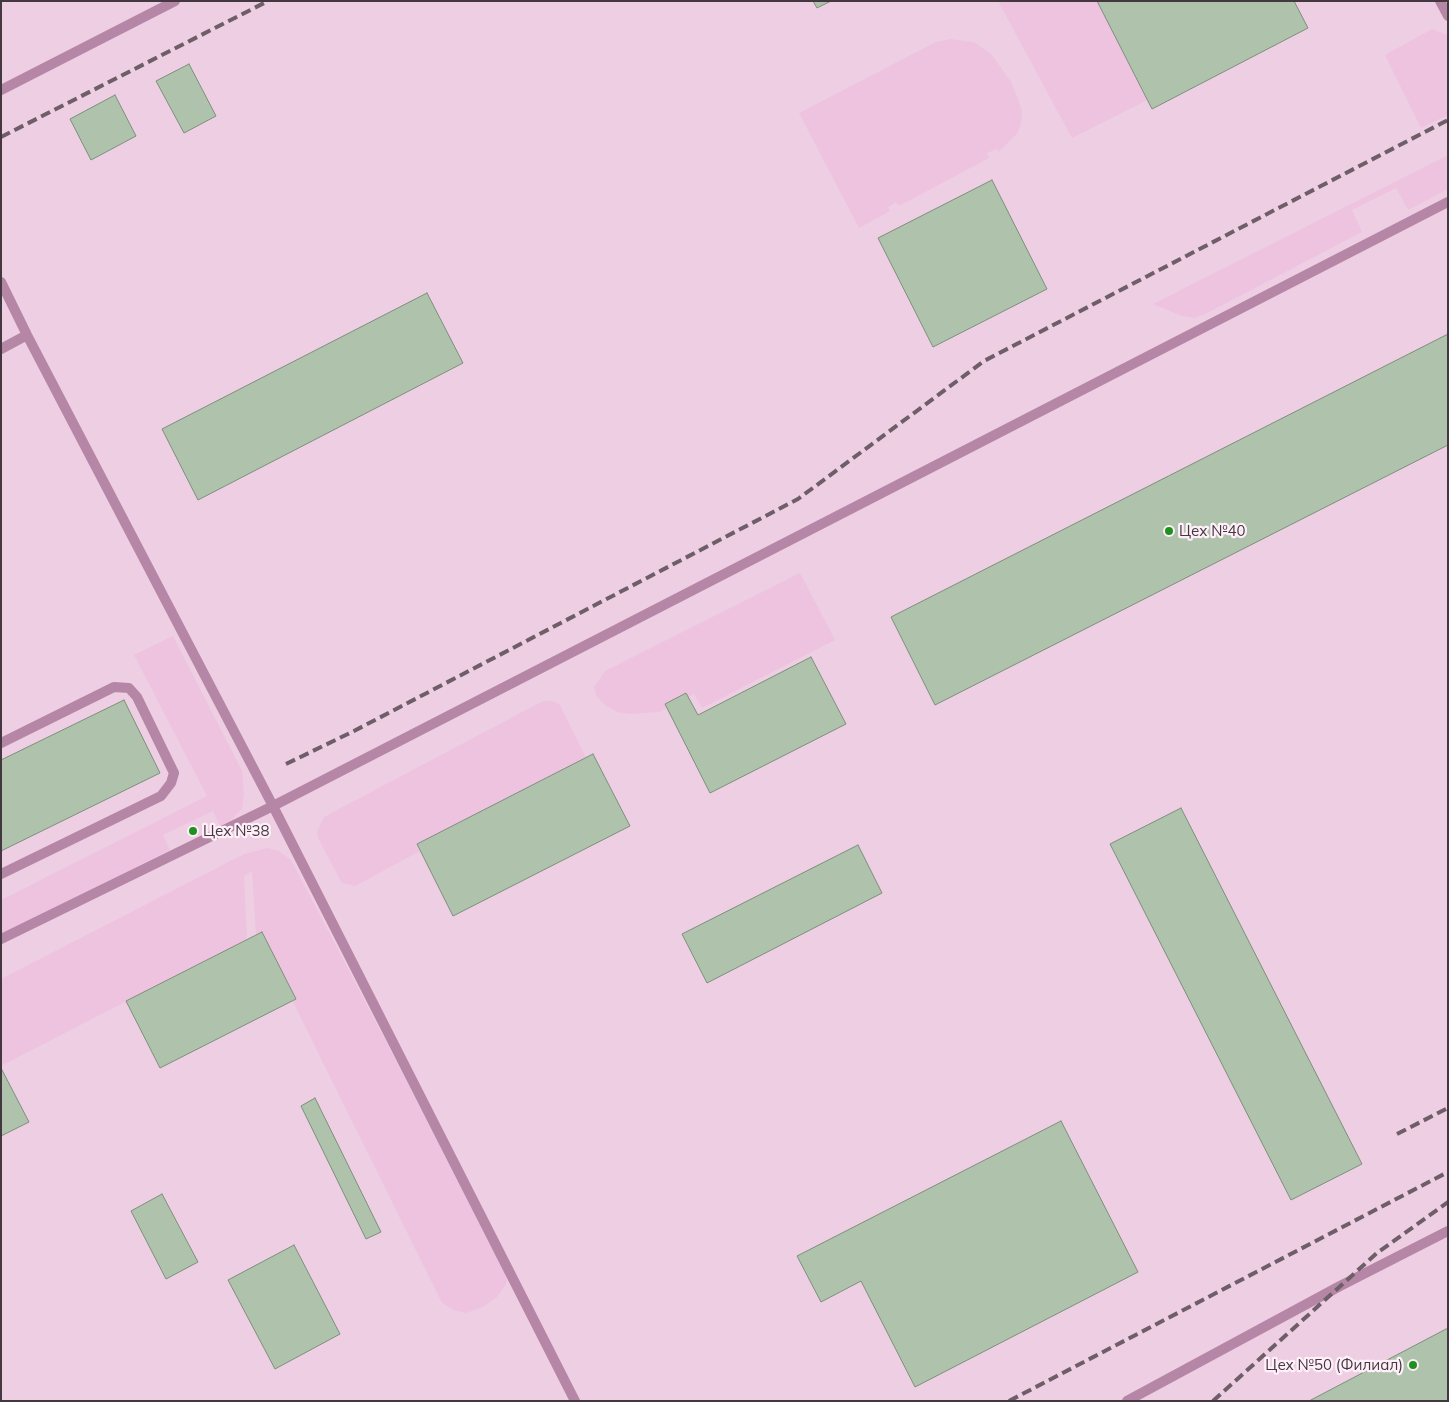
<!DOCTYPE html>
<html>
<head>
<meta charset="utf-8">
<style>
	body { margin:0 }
	#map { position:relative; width:1449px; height:1402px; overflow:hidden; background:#f9deef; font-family:Mulish,sans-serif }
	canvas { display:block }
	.frame { position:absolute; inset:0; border:2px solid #43383f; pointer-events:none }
</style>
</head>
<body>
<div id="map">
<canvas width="1449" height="1402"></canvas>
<div class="frame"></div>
</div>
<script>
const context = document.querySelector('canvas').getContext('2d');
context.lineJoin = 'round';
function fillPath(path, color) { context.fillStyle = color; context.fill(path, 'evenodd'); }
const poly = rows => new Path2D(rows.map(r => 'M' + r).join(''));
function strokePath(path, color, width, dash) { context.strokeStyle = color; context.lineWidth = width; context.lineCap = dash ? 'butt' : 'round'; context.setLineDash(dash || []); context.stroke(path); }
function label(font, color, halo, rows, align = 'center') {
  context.font = font + ' Mulish,sans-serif'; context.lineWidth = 4.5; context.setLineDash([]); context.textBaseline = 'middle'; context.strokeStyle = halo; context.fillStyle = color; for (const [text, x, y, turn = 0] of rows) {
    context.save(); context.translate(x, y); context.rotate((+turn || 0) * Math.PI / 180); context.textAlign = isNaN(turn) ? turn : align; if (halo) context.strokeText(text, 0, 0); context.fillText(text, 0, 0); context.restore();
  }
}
const built = poly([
	[1,1,1448,1,1448,1401,1,1401]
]);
const green = poly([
	[998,1,1130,1,1171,88,1072,138],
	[1432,29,1448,35,1448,115,1421,128,1385,55],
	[950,39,974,42,992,55,1011,82,1018,99,1022,111,1021,124,1017,134,999,152,997,149,987,153,989,158,899,206,896,202,888,207,890,211,859,228,799,113,936,42],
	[1448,155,1448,189,1408,210,1396,188,1352,210,1362,232,1207,313,1195,318,1182,316,1153,304],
	[800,573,835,640,702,708,694,694,659,712,631,714,617,712,605,705,596,695,594,687,605,671],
	[173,636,242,771,244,794,242,809,230,821,220,826,213,811,163,835,170,850,1,935,1,900,207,796,134,655],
	[543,701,552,701,560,705,586,758,417,844,420,851,355,886,342,883,318,838,317,832,324,817],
	[267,848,279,851,291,860,507,1273,506,1284,497,1297,483,1307,466,1313,454,1310,442,1303,292,1000,296,998,262,932,256,935,252,871,244,876,247,939,1,1066,1,979,244,854]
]);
const building = poly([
	[813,1,831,1,817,8,813,1],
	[1097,1,1294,1,1308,28,1152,109,1097,1],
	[189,64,216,116,184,133,156,81,189,64],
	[115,95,136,136,91,160,70,119,115,95],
	[992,180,1047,289,933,347,878,238,992,180],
	[427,293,463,363,198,500,162,429,427,293],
	[1448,334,1448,445,935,705,891,617,1448,334],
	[811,657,846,724,710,793,665,704,686,693,698,715,811,657],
	[124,700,160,773,1,851,1,760,124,700],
	[593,754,630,826,453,916,417,844,593,754],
	[1181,808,1362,1164,1291,1200,1110,844,1181,808],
	[858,845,882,893,707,983,682,934,858,845],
	[262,932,296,999,160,1068,126,1001,262,932],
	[1,1068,29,1122,1,1136,1,1068],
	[315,1098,381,1232,366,1239,301,1106,315,1098],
	[1061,1121,1138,1272,915,1387,861,1281,821,1302,797,1256,1061,1121],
	[162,1194,198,1262,166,1279,131,1211,162,1194],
	[294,1245,340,1334,275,1369,228,1280,294,1245],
	[1448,1328,1448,1401,1309,1401,1448,1328]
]);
const lane = poly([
	[1440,1,1448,16],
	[1,90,175,1],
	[1,282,27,335,273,806,575,1401],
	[1,349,27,335],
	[1,743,114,687,129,688,137,697,174,773,171,783,161,796,1,874],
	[1,939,273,806,1448,202],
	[1127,1401,1340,1286,1448,1231]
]);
const rail = poly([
	[1,137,268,1],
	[286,764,354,731,798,499,984,361,1448,120],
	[1397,1134,1448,1108],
	[1009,1401,1448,1172],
	[1213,1401,1377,1253,1448,1202]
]);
const markers = [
	[1169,531,5,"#1e921e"],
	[193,831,5,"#1e921e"],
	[1413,1365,5,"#1e921e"]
];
const poiNames = [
	["Цех №40",1179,531],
	["Цех №38",203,831],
	["Цех №50 (Филиал)",1403,1365,"right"]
];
fillPath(built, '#eecee2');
fillPath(green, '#eec3df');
fillPath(building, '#aec2ac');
strokePath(building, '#7d907c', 1);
strokePath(lane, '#b586a6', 10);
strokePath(rail, '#6d5e68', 4, [10, 5]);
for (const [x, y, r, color] of markers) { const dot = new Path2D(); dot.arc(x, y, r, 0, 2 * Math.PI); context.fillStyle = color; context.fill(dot); strokePath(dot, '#ffeff9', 2); }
label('15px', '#43383f', '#ffeff9', poiNames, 'left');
</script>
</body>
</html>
